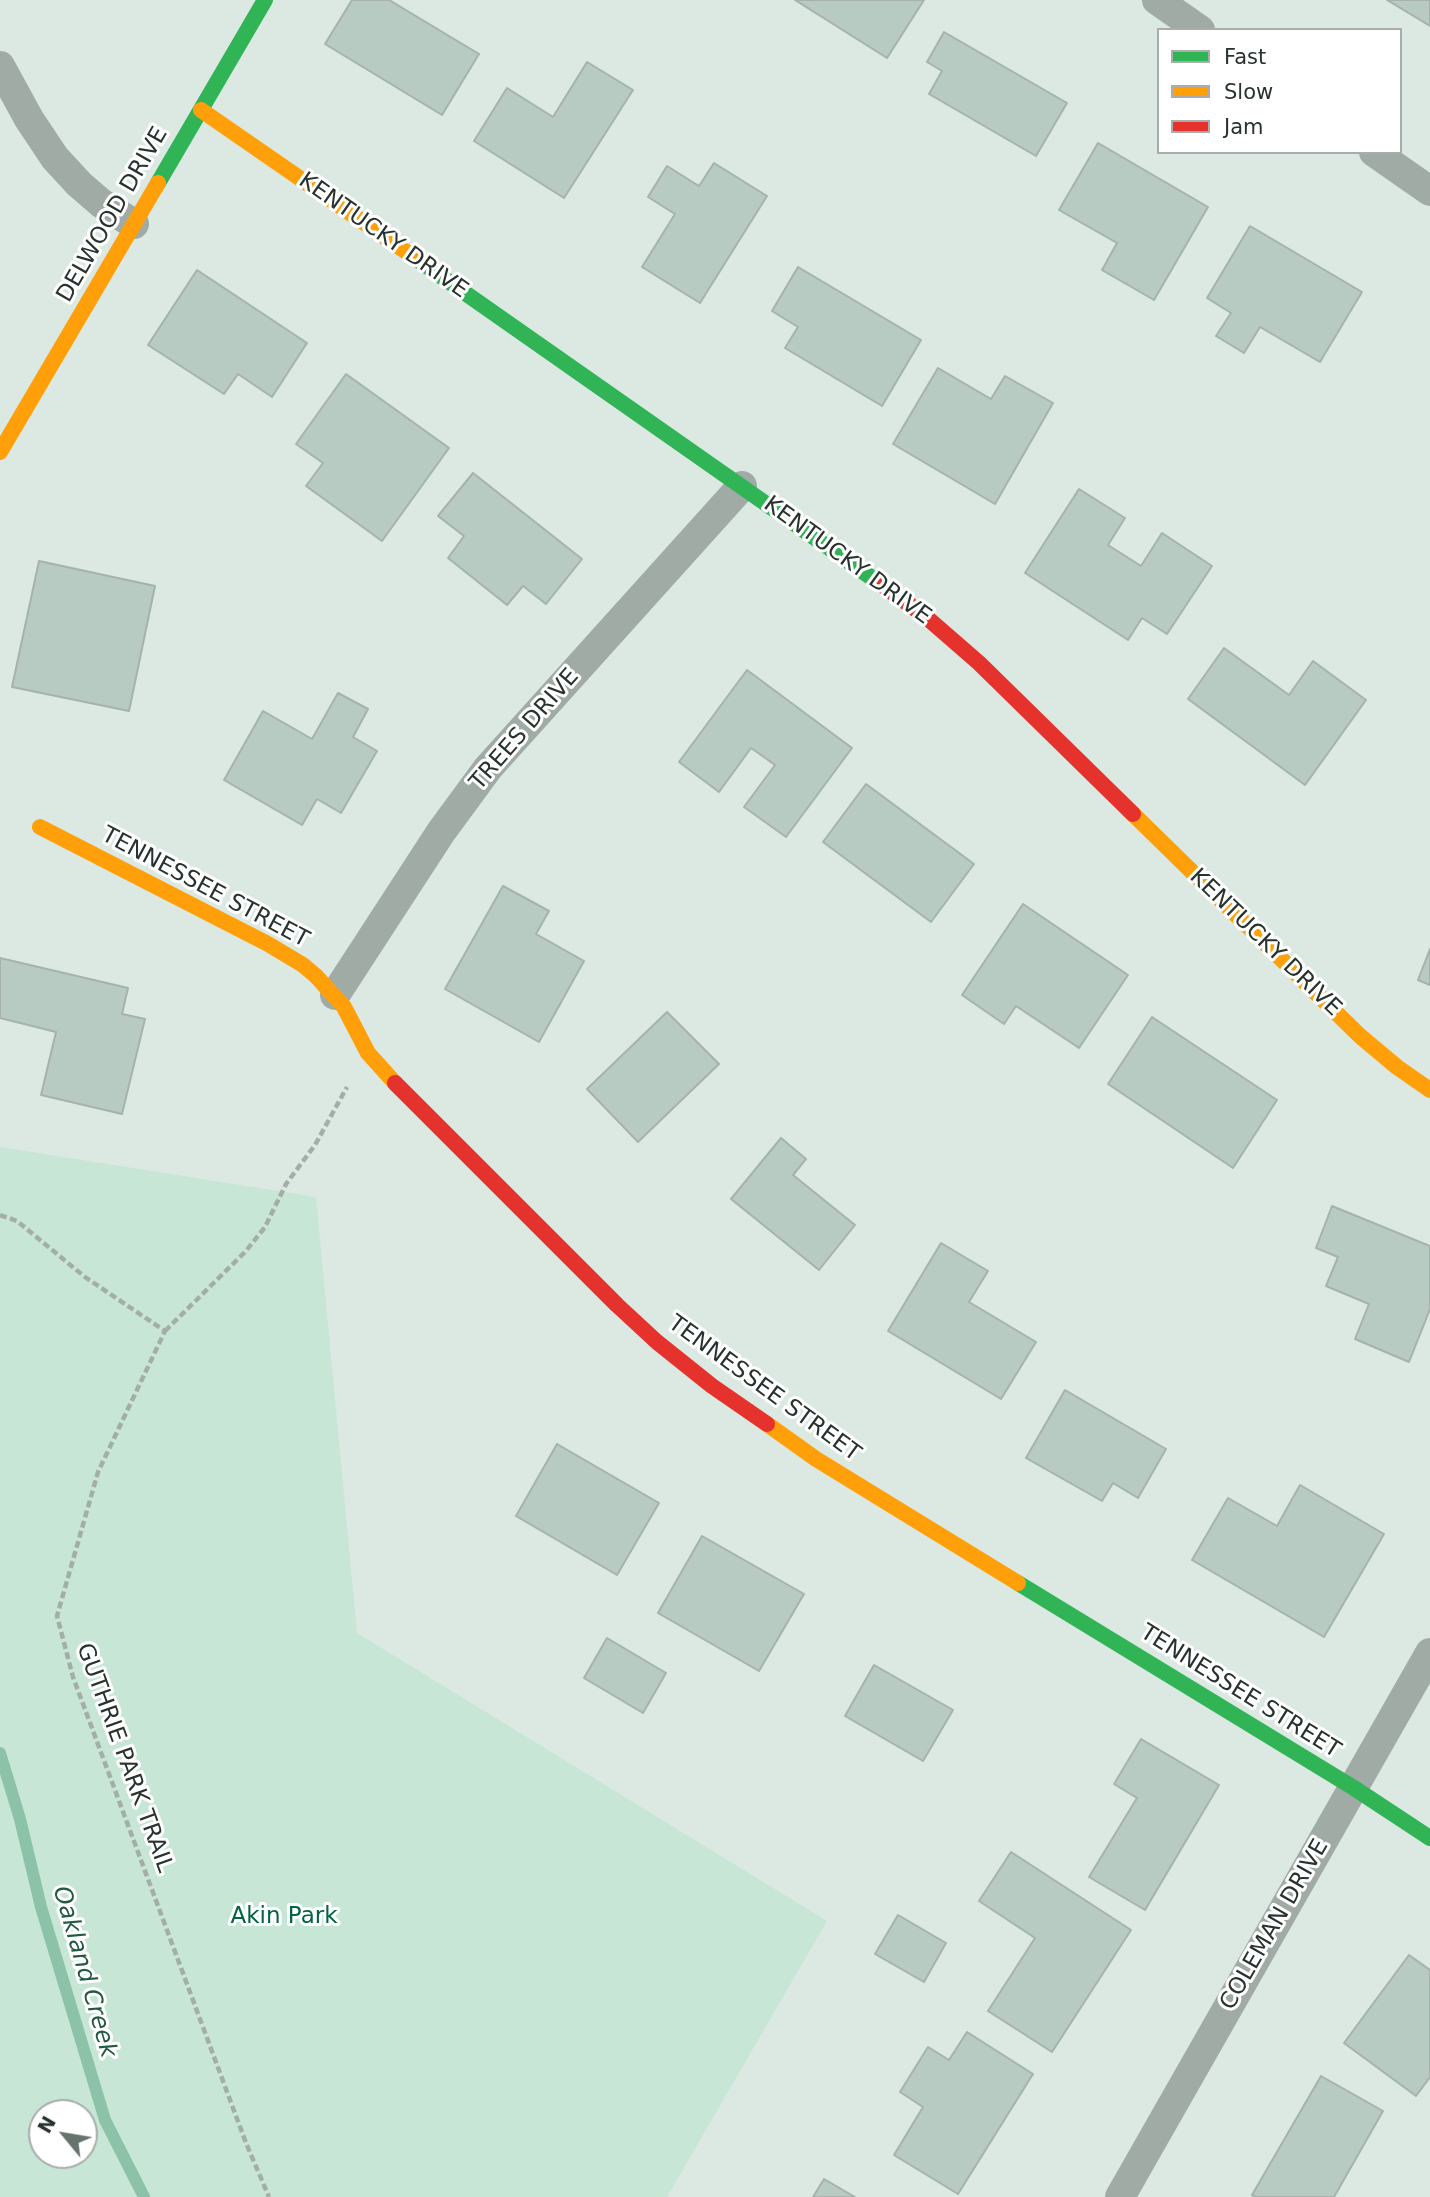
<!DOCTYPE html>
<html>
<head>
<meta charset="utf-8">
<style>
	body { margin:0 }
	#map { position:relative; width:1430px; height:2197px; overflow:hidden; background:#dbe9e2; font-family:"DejaVu Sans",sans-serif }
	canvas { display:block }
	.legend { position:absolute; left:1157px; top:28px; width:245px; height:126px; box-sizing:border-box; background:#fff; border:2px solid #a9adab; margin:0; padding:9px 12px; list-style:none; font-size:21px; color:#29332e }
	.legend li { display:flex; align-items:center; gap:14px; height:35px }
	.legend b { width:35px; border:2px solid #a9adab }
	.north { position:absolute; left:28px; top:2099px; width:70px; height:70px; box-sizing:border-box; background:#fff; border:2px solid #a9adab; border-radius:50%; rotate:300deg; font-size:19px; font-weight:700; line-height:28px; text-align:center; color:#29332e }
	.north::after { content:''; display:block; margin:auto; width:24px; height:32px; background:#67736d; clip-path:polygon(50% 0,100% 100%,50% 72%,0 100%) }
</style>
</head>
<body>
<div id="map">
<canvas width="1430" height="2197"></canvas>
<ul class="legend">
<li><b style="height:9px;background:#30b455"></b>Fast</li>
<li><b style="height:9px;background:#ff9f0a"></b>Slow</li>
<li><b style="height:9px;background:#e5322d"></b>Jam</li>
</ul>
<div class="north">N</div>
</div>
<script>
const context = document.querySelector('canvas').getContext('2d');
context.lineJoin = 'round';
function fillPath(path, color) { context.fillStyle = color; context.fill(path, 'evenodd'); }
const poly = rows => new Path2D(rows.map(r => 'M' + r).join(''));
function strokePath(path, color, width, dash) { context.strokeStyle = color; context.lineWidth = width; context.lineCap = dash ? 'butt' : 'round'; context.setLineDash(dash || []); context.stroke(path); }
function label(font, color, halo, rows, align = 'center') {
  context.font = font + ' "DejaVu Sans",sans-serif'; context.lineWidth = 6; context.setLineDash([]); context.textBaseline = 'middle'; context.strokeStyle = halo; context.fillStyle = color; for (const [text, x, y, turn = 0] of rows) {
    context.save(); context.translate(x, y); context.rotate((+turn || 0) * Math.PI / 180); context.textAlign = isNaN(turn) ? turn : align; if (halo) context.strokeText(text, 0, 0); context.fillText(text, 0, 0); context.restore();
  }
}
const green = poly([
	[0,1147,316,1197,357,1633,827,1921,667,2197,0,2197],
	[42,2113,84,2113,84,2155,42,2155]
]);
const stream = poly([
	[0,1753,20,1819,41,1907,105,2120,144,2197]
]);
const building = poly([
	[352,0,389,0,479,54,442,115,325,44,352,0],
	[795,0,924,0,887,58,795,0],
	[1387,0,1430,0,1430,26,1387,0],
	[944,32,1067,103,1036,156,929,94,942,71,927,62,944,32],
	[587,62,633,90,564,198,474,141,507,88,553,117,587,62],
	[1098,143,1208,207,1154,300,1102,270,1117,243,1059,210,1098,143],
	[714,163,767,196,700,303,642,267,675,214,648,197,667,166,699,186,714,163],
	[1250,226,1362,292,1320,362,1260,327,1244,353,1216,336,1231,313,1207,298,1250,226],
	[798,267,921,340,882,406,785,348,798,327,772,311,798,267],
	[197,270,307,343,272,397,238,374,224,394,148,345,197,270],
	[938,368,991,399,1005,376,1053,403,995,504,893,444,938,368],
	[346,374,449,448,382,541,306,486,323,463,296,444,346,374],
	[473,473,582,559,546,604,523,586,507,605,448,558,464,536,438,516,473,473],
	[1079,489,1125,518,1108,545,1141,566,1162,533,1212,566,1167,634,1142,618,1128,640,1025,573,1079,489],
	[39,561,155,586,129,711,12,687,39,561],
	[1224,648,1289,695,1313,661,1366,700,1305,785,1188,699,1224,648],
	[747,670,852,748,786,837,744,807,775,765,751,748,719,792,679,762,747,670],
	[338,693,368,709,353,737,377,751,341,813,317,799,302,825,224,780,263,711,312,739,338,693],
	[866,784,974,864,931,922,823,842,866,784],
	[503,886,549,911,536,934,584,961,539,1042,445,989,503,886],
	[1023,904,1128,975,1079,1048,1016,1006,1004,1024,962,995,1023,904],
	[1430,949,1430,985,1418,980,1430,949],
	[0,958,128,988,122,1014,145,1019,122,1114,41,1095,56,1032,0,1018,0,958],
	[667,1012,719,1064,638,1142,587,1089,667,1012],
	[1152,1017,1277,1100,1233,1168,1108,1084,1152,1017],
	[781,1138,806,1159,793,1175,855,1225,819,1270,731,1199,781,1138],
	[1332,1206,1430,1246,1430,1309,1409,1362,1355,1339,1369,1304,1326,1286,1338,1257,1316,1248,1332,1206],
	[941,1243,988,1271,969,1302,1036,1342,1001,1399,888,1331,941,1243],
	[1065,1390,1166,1449,1138,1498,1113,1483,1102,1501,1026,1458,1065,1390],
	[557,1444,659,1503,617,1575,516,1516,557,1444],
	[1300,1485,1384,1534,1324,1637,1192,1560,1228,1498,1277,1526,1300,1485],
	[702,1536,804,1594,759,1671,658,1613,702,1536],
	[607,1638,666,1673,643,1713,584,1678,607,1638],
	[874,1665,953,1710,923,1761,845,1716,874,1665],
	[1141,1739,1219,1785,1145,1910,1089,1877,1137,1798,1114,1784,1141,1739],
	[1011,1852,1131,1930,1052,2052,988,2011,1035,1938,979,1901,1011,1852],
	[898,1915,946,1943,924,1982,875,1954,898,1915],
	[1409,1955,1430,1970,1430,2077,1416,2096,1344,2043,1409,1955],
	[967,2032,1033,2074,958,2194,894,2155,923,2107,900,2092,928,2047,949,2060,967,2032],
	[1321,2076,1383,2111,1334,2197,1256,2197,1252,2195,1321,2076],
	[824,2179,855,2197,813,2197,824,2179]
]);
const path = poly([
	[0,1215,17,1221,85,1277,165,1331,98,1472,57,1616,73,1677,246,2143,269,2197],
	[165,1331,246,1251,265,1227,286,1184,315,1145,347,1087]
]);
const street = poly([
	[1157,0,1200,30],
	[0,66,29,119,55,158,79,184,101,203,134,224],
	[1374,152,1430,191],
	[335,995,441,832,488,768,742,486],
	[1120,2197,1430,1653]
]);
const fast = poly([
	[158,183,265,0],
	[418,260,882,585],
	[1018,1583,1354,1788,1430,1838]
]);
const slow = poly([
	[201,110,418,260],
	[0,452,158,183],
	[1133,814,1360,1036,1397,1067,1430,1090],
	[40,827,268,944,303,965,316,976,344,1007,368,1053,395,1083],
	[767,1424,816,1459,1018,1583]
]);
const jam = poly([
	[882,585,925,616,979,663,1133,814],
	[395,1083,617,1305,657,1342,712,1386,767,1424]
]);
const streetNames = [
	["DELWOOD DRIVE",113,215,-60],
	["KENTUCKY DRIVE",383,236,35],
	["KENTUCKY DRIVE",847,561,36],
	["TREES DRIVE",525,730,-49],
	["TENNESSEE STREET",205,888,28],
	["KENTUCKY DRIVE",1265,943,44],
	["TENNESSEE STREET",764,1389,36],
	["TENNESSEE STREET",1240,1692,32],
	["GUTHRIE PARK TRAIL",124,1758,70],
	["COLEMAN DRIVE",1275,1925,-60]
];
const parkNames = [
	["Akin Park",284,1917]
];
const waterNames = [
	["Oakland Creek",84,1972,74]
];
fillPath(green, '#c7e6d6');
strokePath(stream, '#8cc2a8', 12);
fillPath(building, '#b7cbc2');
strokePath(building, '#a7b2ad', 2);
strokePath(path, '#a4aea8', 4.5, [7, 3.5]);
strokePath(street, '#a0aba6', 30);
strokePath(fast, '#30b455', 16);
strokePath(slow, '#ff9f0a', 16);
strokePath(jam, '#e5322d', 16);
label('23px', '#29332e', '#fff', streetNames);
label('23px', '#036342', '#fff', parkNames);
label('italic 24px', '#225941', '#fff', waterNames);
</script>
</body>
</html>
